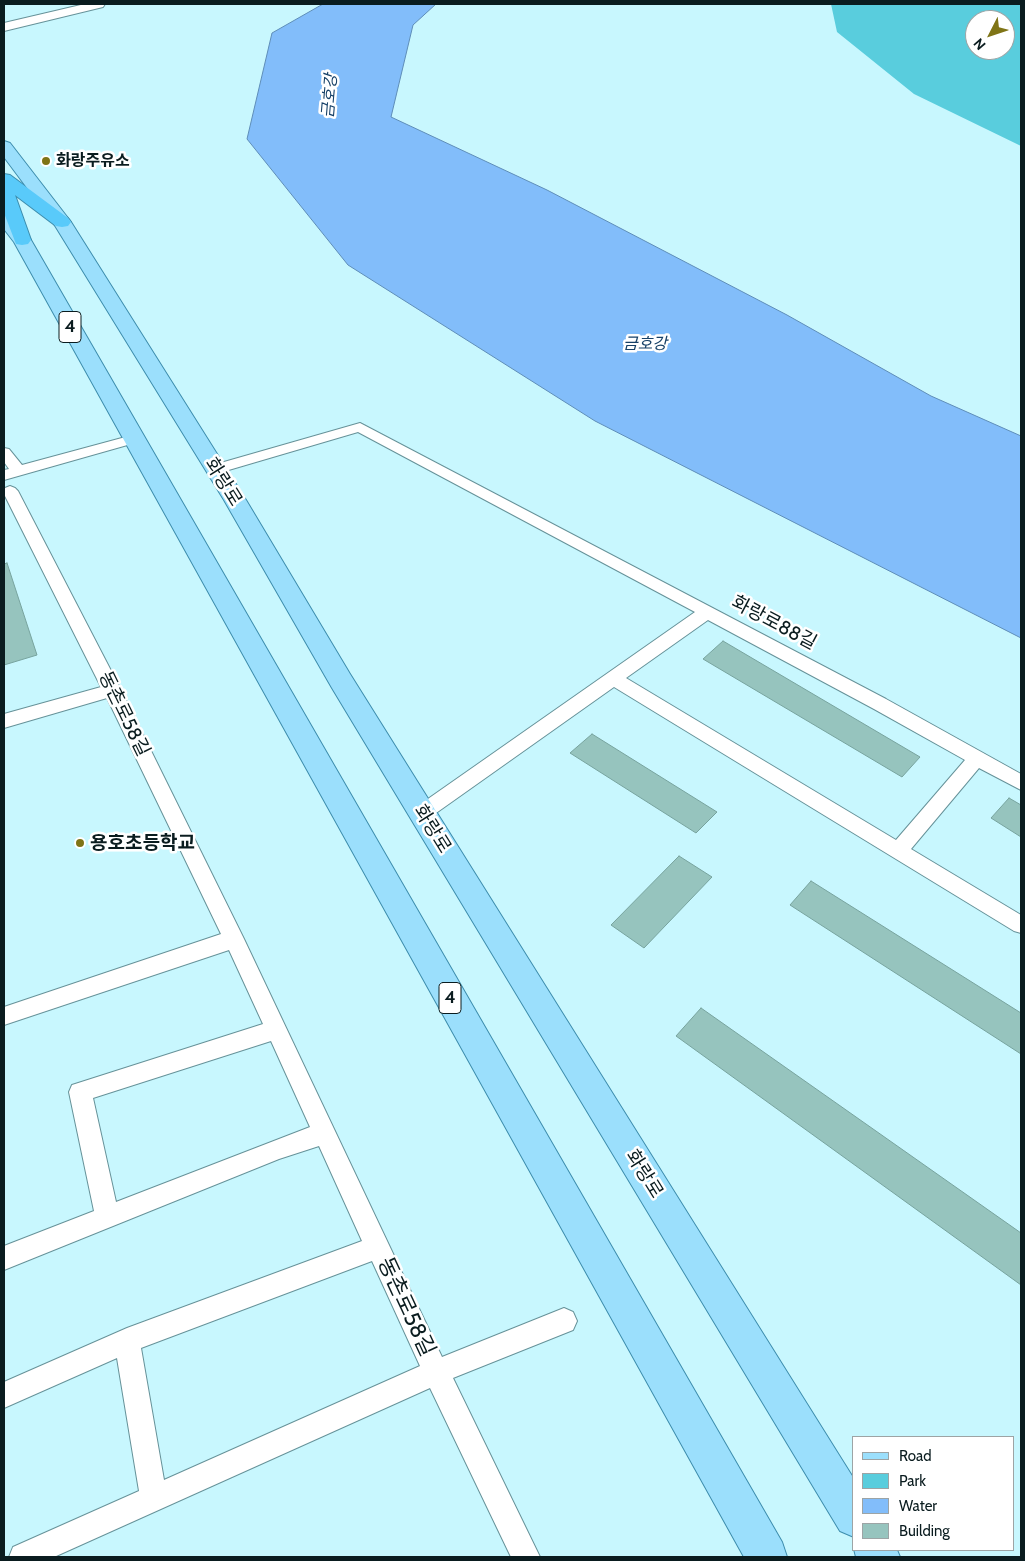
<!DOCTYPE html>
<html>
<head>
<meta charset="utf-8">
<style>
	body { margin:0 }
	#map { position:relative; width:1025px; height:1561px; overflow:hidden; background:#c8f7fe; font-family:Cabin,sans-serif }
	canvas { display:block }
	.frame { position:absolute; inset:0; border:5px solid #0a1c1f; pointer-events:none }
	.legend { position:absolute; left:852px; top:1436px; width:162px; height:115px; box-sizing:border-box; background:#fff; border:1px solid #9da4a5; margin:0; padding:6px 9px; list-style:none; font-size:15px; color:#0a1c1f }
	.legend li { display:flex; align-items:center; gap:10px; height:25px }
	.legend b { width:25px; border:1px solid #9da4a5 }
	.north { position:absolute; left:965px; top:10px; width:50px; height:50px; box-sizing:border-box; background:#fff; border:1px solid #9da4a5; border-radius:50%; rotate:229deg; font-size:14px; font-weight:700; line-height:20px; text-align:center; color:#0a1c1f }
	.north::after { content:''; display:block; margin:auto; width:18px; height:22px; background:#7f7416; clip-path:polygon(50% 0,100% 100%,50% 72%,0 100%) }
</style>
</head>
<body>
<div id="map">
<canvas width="1025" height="1561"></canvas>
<div class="frame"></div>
<ul class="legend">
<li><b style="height:6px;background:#9bdffc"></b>Road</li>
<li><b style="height:14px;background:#59cddd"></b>Park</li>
<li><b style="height:14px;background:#82bdfa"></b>Water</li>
<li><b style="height:14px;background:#96c4be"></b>Building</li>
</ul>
<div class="north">N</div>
</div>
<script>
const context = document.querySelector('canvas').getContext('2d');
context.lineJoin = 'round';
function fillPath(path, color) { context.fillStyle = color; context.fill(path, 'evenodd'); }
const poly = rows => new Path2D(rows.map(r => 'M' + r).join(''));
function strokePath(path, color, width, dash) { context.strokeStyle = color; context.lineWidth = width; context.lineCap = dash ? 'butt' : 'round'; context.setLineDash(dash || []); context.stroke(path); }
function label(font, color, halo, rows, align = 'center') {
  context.font = font + ' Cabin,"Noto Sans KR",sans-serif'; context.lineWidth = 5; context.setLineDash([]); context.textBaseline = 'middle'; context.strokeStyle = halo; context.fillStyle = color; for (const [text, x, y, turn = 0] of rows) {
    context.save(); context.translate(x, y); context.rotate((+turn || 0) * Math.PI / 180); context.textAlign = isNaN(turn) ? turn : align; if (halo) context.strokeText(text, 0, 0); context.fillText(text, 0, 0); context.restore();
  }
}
const green = poly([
	[831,4,1021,4,1021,146,914,94,837,32],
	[975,20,1005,20,1005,50,975,50]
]);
const water = poly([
	[323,4,436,4,413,25,391,117,547,190,787,315,931,396,1021,436,1021,638,595,421,348,265,247,139,272,33,323,4]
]);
const building = poly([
	[7,563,37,655,4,665,4,564,7,563],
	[723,641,920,757,902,777,703,659,723,641],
	[592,734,717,812,696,833,570,753,592,734],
	[1009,798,1021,805,1021,837,991,818,1009,798],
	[679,856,712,877,644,948,611,925,679,856],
	[811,881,1021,1013,1021,1054,790,905,811,881],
	[701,1008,1021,1233,1021,1285,676,1036,701,1008]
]);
const minor = poly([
	[360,423,886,699,1021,774,1021,790,979,768,911,849,1021,915,1021,933,1014,931,614,687,429,818,422,820,415,818,412,813,415,808,695,612,358,432,215,474,210,472,207,469,210,466,360,423],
	[708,620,874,709,965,760,896,840,626,678,708,620],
	[133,435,138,436,140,439,138,442,4,480,4,470,9,469,4,462,4,448,9,449,22,465,133,435],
	[10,486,15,488,18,491,121,690,244,939,442,1357,564,1308,573,1312,577,1321,573,1330,453,1378,540,1557,511,1557,430,1388,54,1557,9,1557,13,1547,139,1491,117,1358,4,1408,4,1382,127,1328,362,1241,319,1146,279,1159,4,1270,4,1246,94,1211,69,1092,72,1085,263,1024,229,950,4,1025,4,1007,221,934,107,698,4,728,4,714,101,687,4,494,5,488,10,486],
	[271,1041,310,1127,116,1202,93,1098,271,1041],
	[372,1261,420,1366,164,1480,141,1348,372,1261]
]);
const tertiary = poly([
	[85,4,105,4,103,7,4,31,4,23,85,4]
]);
const primary = poly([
	[4,141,10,143,71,222,246,500,350,674,854,1479,854,1537,840,1531,332,688,224,500,54,224,4,157,4,141],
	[4,213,10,214,31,240,782,1542,787,1557,744,1557,14,242,4,229,4,213],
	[854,1549,897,1550,900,1557,856,1557,854,1549]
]);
const motorway = poly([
	[4,174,10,175,68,218,71,222,68,226,62,227,56,226,15,195,31,240,28,244,22,245,16,244,4,213,4,174]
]);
const markers = [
	[46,161,5,"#7f7416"],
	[80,843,5,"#7f7416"]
];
const farWaternames = [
	["금호강",330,96,-85],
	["금호강",645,344]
];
const farPoinames = [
	["화랑주유소",56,161]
];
const shields = [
	[70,327,22],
	[450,998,22]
];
const shieldNames = [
	["4",70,327],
	["4",450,998]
];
const streetNames = [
	["화랑로",223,482,58],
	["화랑로88길",774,623,28],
	["동촌로58길",124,714,64],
	["화랑로",432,829,58],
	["화랑로",644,1174,58]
];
const poiNames = [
	["용호초등학교",90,843]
];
const nearStreetnames = [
	["동촌로58길",406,1307,65]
];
fillPath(green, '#59cddd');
fillPath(water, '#82bdfa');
strokePath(water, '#5e8db8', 1);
fillPath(building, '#96c4be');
strokePath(building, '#77a39e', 1);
strokePath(minor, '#669299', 2);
strokePath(tertiary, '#669299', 2);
strokePath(primary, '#3d8dad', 2);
strokePath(motorway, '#3d8dad', 2);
fillPath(minor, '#fff');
fillPath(tertiary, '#fff');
fillPath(primary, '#9bdffc');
fillPath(motorway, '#59cafa');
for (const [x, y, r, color] of markers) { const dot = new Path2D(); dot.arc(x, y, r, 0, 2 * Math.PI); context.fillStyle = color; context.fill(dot); strokePath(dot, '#fff', 2); }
label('italic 16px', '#164067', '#fff', farWaternames);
label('bold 16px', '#0a1c1f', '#fff', farPoinames, 'left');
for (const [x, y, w] of shields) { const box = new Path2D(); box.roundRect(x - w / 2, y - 15.5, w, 31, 4); context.fillStyle = '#fff'; context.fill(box); strokePath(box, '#0a1c1f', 1); }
label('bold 18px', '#0a1c1f', null, shieldNames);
label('19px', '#0a1c1f', '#fff', streetNames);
label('bold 19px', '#0a1c1f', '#fff', poiNames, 'left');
label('22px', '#0a1c1f', '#fff', nearStreetnames);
</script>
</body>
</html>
